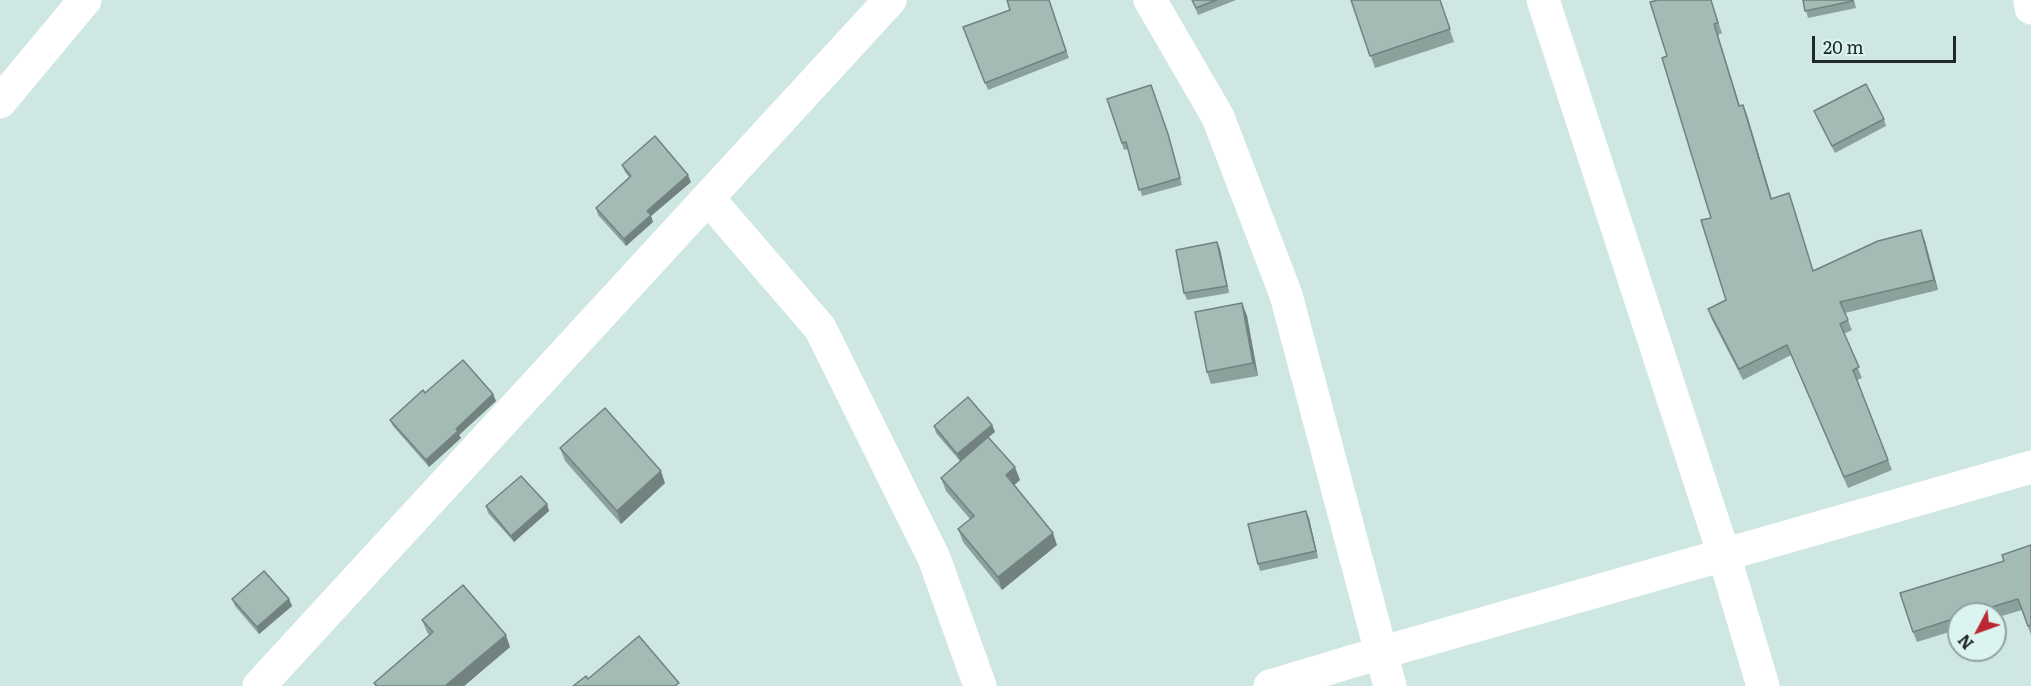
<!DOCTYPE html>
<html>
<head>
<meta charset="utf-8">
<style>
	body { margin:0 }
	#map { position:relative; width:2031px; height:686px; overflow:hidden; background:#cee7e2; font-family:Literata,serif }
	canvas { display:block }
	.north { position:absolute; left:1947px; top:602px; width:60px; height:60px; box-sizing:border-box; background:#dcf4ef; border:2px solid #91a39f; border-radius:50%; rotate:229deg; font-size:16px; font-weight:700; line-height:24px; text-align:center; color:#202927 }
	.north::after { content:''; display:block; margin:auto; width:21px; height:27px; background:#b92834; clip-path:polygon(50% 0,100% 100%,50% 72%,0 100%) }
	.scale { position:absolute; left:1812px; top:36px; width:144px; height:27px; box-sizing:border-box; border:3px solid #202927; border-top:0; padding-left:8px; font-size:18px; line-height:21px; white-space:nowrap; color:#202927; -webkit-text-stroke:4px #dcf4ef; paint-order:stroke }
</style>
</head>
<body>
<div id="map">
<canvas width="2031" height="686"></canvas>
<div class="north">N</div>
<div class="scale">20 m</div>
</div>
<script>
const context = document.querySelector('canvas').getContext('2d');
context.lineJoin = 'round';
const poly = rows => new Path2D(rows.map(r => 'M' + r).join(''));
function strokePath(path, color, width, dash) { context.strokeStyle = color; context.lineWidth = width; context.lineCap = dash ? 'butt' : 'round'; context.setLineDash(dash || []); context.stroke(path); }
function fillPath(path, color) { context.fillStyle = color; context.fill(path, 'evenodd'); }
const minor = poly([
	[1150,0,1218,117,1286,295,1390,686],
	[1543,0,1724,555,1763,686],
	[2030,0,2031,8],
	[0,102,85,0],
	[708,198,820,328,934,558,980,686],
	[259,686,890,0],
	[1270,686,1380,653,2031,467]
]);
const wall = poly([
	[1049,0,1069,58,988,90,963,27],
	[1192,0,1236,0,1198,15],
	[1351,0,1440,0,1454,42,1375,68],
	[1711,0,1722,33,1718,35,1740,106,1743,105,1747,115,1772,199,1793,204,1813,271,1925,241,1938,290,1845,313,1852,330,1844,334,1862,378,1857,380,1892,470,1848,488,1791,355,1743,380,1712,320,1708,309,1726,300,1711,218,1667,56],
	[1803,0,1854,0,1856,8,1808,18],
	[1107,99,1170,141,1182,185,1142,196,1128,149,1124,150],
	[1814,111,1884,119,1886,126,1835,153,1817,118],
	[622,165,691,182,651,216,653,222,626,246,598,215,596,208,629,177,625,172],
	[1217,242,1220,249,1229,293,1187,300,1184,293],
	[1242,303,1247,316,1258,376,1211,384,1207,372],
	[425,393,493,394,496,401,459,435,461,438,429,467,393,426,390,420],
	[992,425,995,432,988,437,1020,480,1014,485,1057,545,1002,590,963,542,958,529,970,519,946,491,941,478,960,461,936,433,934,426],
	[560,448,665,483,621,524,565,461],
	[547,504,549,511,514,542,488,513,486,506],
	[1309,518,1318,558,1260,571,1258,564],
	[2031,545,2031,635,2022,610,1995,618,1995,614,1959,614,1959,629,1917,642,1913,632,2004,561],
	[232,599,289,599,292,606,259,634,235,606],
	[422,620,510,647,464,686,375,686,374,683,429,635,427,632]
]);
const shadedWall = poly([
	[1743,105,1747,115,1775,210,1771,199],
	[688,175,691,182,651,216,653,222,626,246,624,239,647,211],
	[1921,230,1925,241,1938,290,1934,280],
	[1217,242,1220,249,1229,293,1227,286],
	[1242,303,1247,316,1258,376,1253,363],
	[493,394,496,401,459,435,461,438,429,467,426,460,456,429],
	[992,425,995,432,960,461,957,454],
	[1015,467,1020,480,1011,488,1006,475],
	[661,471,665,483,621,524,617,511],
	[547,504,549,511,514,542,511,536],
	[1306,511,1309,518,1318,558,1316,551],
	[1053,533,1057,545,1002,590,998,577],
	[289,599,292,606,259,634,257,627],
	[506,635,510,647,464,686,445,686]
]);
const building = poly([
	[1007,0,1049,0,1066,51,985,83,963,27,1010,10,1007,0],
	[1192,0,1216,0,1196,8,1192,0],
	[1351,0,1440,0,1450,29,1370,56,1351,0],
	[1658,0,1711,0,1718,23,1714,24,1739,106,1743,105,1771,199,1789,193,1813,271,1878,241,1921,230,1934,280,1840,302,1848,320,1840,324,1859,367,1853,370,1888,460,1844,477,1787,345,1739,369,1708,309,1726,300,1701,220,1711,218,1662,58,1667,56,1650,2,1658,0],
	[1803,0,1853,0,1853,1,1805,11,1803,0],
	[1866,84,1884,119,1832,146,1814,111,1866,84],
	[1151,85,1168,134,1180,178,1139,190,1126,142,1122,143,1107,99,1151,85],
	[655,136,688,175,647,211,651,215,624,239,596,208,631,176,622,165,655,136],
	[1217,242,1227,286,1184,293,1176,250,1217,242],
	[1242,303,1253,363,1207,372,1195,312,1242,303],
	[463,360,493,394,456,429,458,431,426,460,390,420,423,390,425,393,463,360],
	[968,397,992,425,957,454,934,426,968,397],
	[605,408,661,471,617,511,560,448,605,408],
	[988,437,1015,467,1006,475,1053,533,998,577,958,529,974,516,941,478,988,437],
	[521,476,547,504,511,536,486,506,521,476],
	[1306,511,1316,551,1258,564,1248,524,1306,511],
	[2031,545,2031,625,2028,626,2018,599,1969,614,1959,614,1959,617,1913,632,1900,593,2004,561,2002,555,2031,545],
	[264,571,289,599,257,627,232,599,264,571],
	[463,585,506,635,445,686,377,686,374,683,433,632,422,620,463,585],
	[639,636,679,683,675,686,573,686,586,676,588,679,639,636]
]);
strokePath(minor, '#fff', 33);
fillPath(wall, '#8ca09c');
fillPath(shadedWall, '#72827f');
fillPath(building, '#a3bab5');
strokePath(building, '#72827f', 1.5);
</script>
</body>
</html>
